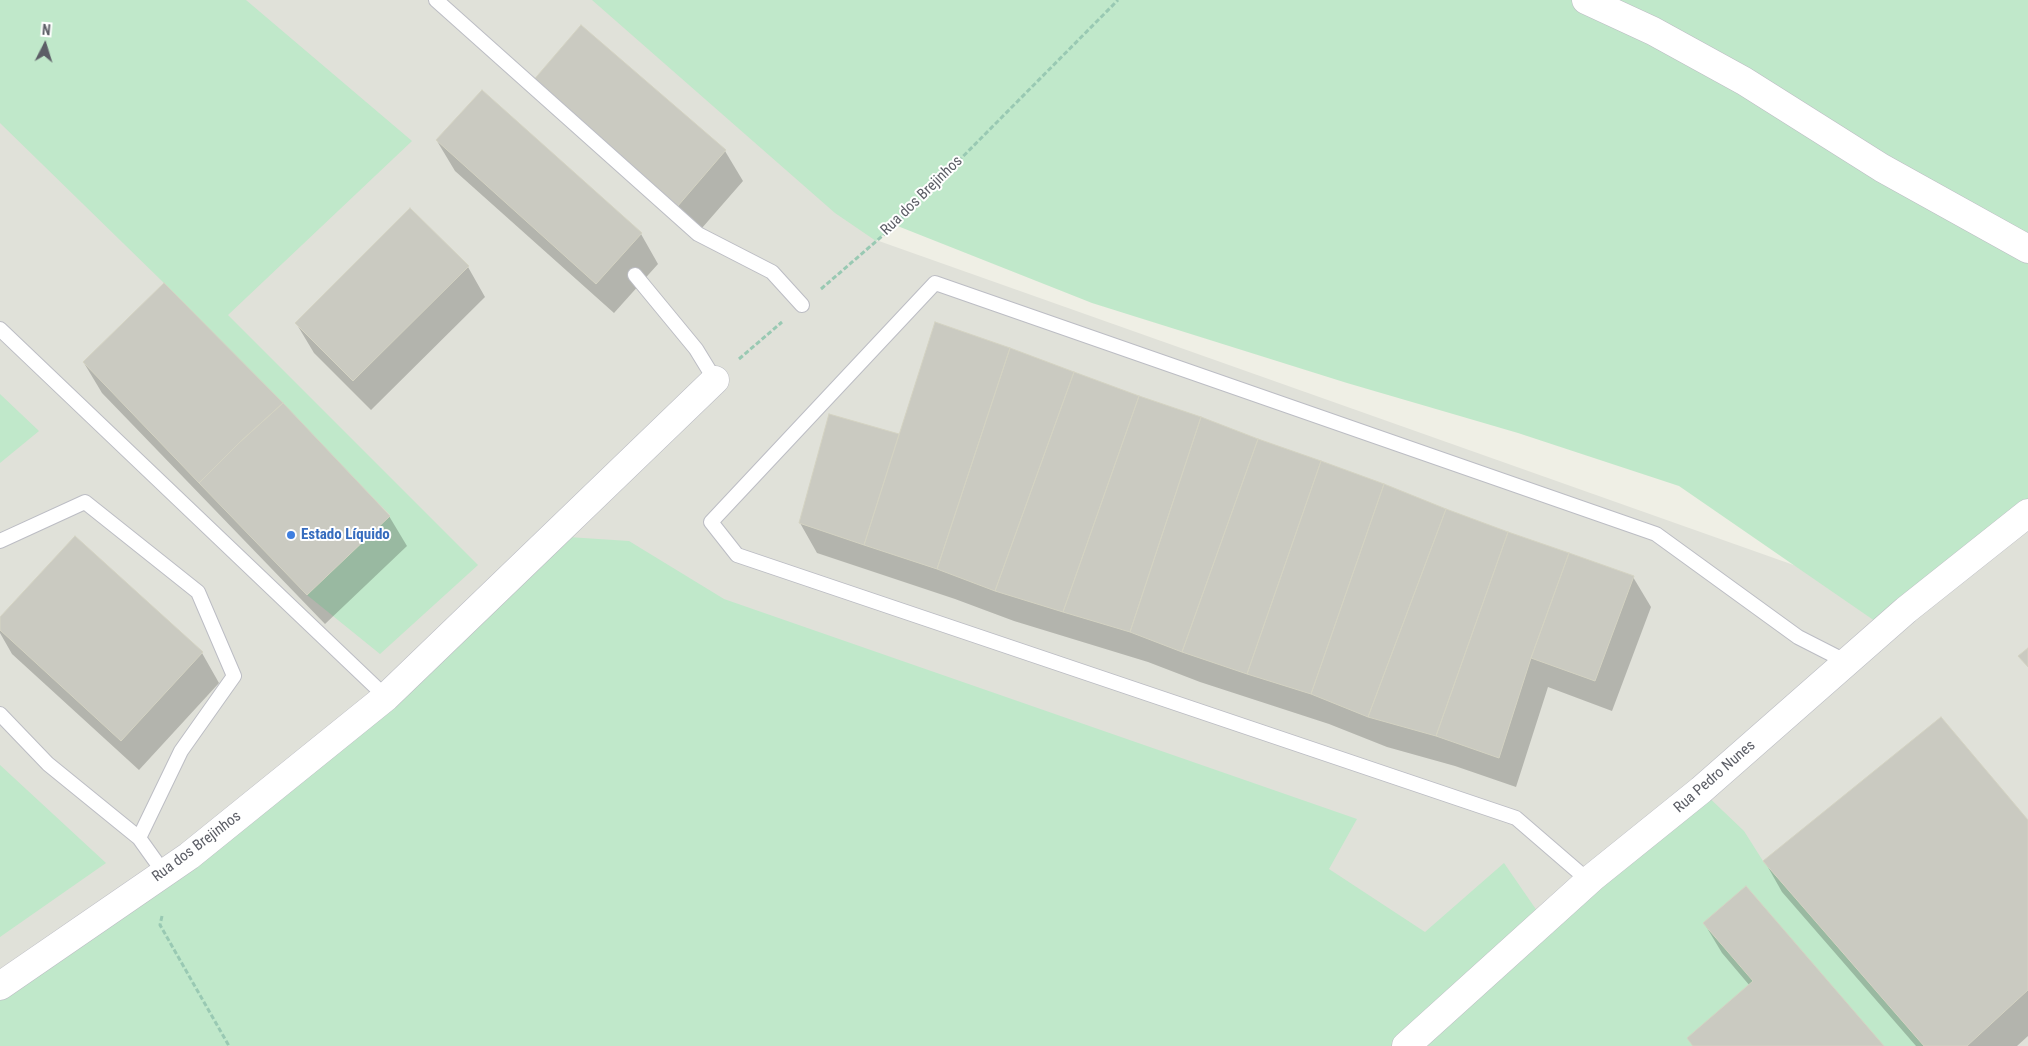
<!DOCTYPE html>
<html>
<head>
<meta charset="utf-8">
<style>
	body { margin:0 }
	#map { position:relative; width:2028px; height:1046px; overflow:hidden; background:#efefe5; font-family:"Roboto Condensed",sans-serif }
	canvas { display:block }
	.north { position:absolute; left:20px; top:20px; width:50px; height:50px; -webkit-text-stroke:4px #fff; paint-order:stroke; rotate:5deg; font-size:14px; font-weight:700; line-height:20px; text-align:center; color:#5c5e66 }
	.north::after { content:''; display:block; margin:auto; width:18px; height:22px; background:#5c5e66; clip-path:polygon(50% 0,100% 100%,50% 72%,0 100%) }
</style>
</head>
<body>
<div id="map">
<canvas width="2028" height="1046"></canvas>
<div class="north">N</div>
</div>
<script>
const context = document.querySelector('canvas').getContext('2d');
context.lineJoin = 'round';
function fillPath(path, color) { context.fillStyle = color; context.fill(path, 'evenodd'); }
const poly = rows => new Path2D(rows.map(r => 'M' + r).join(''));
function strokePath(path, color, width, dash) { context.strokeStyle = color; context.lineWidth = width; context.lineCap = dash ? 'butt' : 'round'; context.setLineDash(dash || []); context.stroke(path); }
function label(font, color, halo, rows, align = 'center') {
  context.font = font + ' "Roboto Condensed",sans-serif'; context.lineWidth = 4; context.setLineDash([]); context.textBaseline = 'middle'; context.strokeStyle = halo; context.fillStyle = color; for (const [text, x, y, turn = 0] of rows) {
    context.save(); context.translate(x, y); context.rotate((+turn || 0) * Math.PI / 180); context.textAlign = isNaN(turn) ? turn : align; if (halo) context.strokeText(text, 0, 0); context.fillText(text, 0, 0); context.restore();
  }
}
const industrial = poly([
	[0,0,631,0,876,240,1884,597,2028,484,2028,1046,0,1046]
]);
const green = poly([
	[0,0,246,0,412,141,228,315,478,565,380,654,307,595,390,515,164,283,0,123],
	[592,0,2028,0,2028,513,1885,628,1679,486,1518,433,1347,383,1092,303,895,225,876,241,835,213],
	[0,394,39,431,0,463],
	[553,536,629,541,724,599,1357,819,1329,869,1425,932,1504,863,1544,921,1701,790,1744,831,1763,861,1924,1046,0,1046,0,986,189,856],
	[0,765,106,863,0,937]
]);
const shadow = poly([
	[581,27,725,151,743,181,695,236,550,112,533,82],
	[437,141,641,234,658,264,614,313,455,171],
	[468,267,485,297,371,410,314,353,296,323],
	[84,363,389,516,407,546,325,624,102,393],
	[830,416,900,435,1507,533,1633,577,1651,607,1612,711,1548,687,1516,787,1455,766,1387,747,1329,724,1200,682,1148,662,1014,621,955,599,817,553,800,523],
	[0,619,202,653,219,683,139,770,12,654,0,633],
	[2028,821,2028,1036,2017,1046,1916,1046,1782,892,1765,862],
	[1704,923,1882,1046,1693,1046,1688,1039,1750,986,1722,953]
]);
const building = poly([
	[581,25,726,150,677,207,532,82,581,25],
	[482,90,642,233,596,284,436,140,482,90],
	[410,208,469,266,353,381,295,323,410,208],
	[164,283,283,403,240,442,199,483,83,362,164,283],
	[935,322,1010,348,937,569,864,545,935,322],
	[1010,348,1074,372,995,591,937,569,1010,348],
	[1074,372,1139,396,1063,612,995,591,1074,372],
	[1139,396,1201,417,1130,632,1063,612,1139,396],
	[283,403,390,516,307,595,199,483,240,442,283,403],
	[829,414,899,434,864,545,799,523,829,414],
	[1201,417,1258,439,1182,652,1130,632,1201,417],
	[1258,439,1321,461,1247,674,1182,652,1258,439],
	[1321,461,1384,484,1311,694,1247,674,1321,461],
	[1384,484,1446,509,1368,717,1311,694,1384,484],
	[1446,509,1508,532,1436,736,1368,717,1446,509],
	[1508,532,1569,553,1531,658,1499,758,1436,736,1508,532],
	[75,536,203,652,121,741,0,630,0,617,75,536],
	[1569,553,1634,576,1595,681,1531,658,1569,553],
	[2028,648,2028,667,2018,656,2028,648],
	[1941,717,2028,820,2028,990,1967,1046,1924,1046,1763,861,1941,717],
	[1746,886,1884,1046,1693,1046,1687,1038,1753,981,1703,923,1746,886]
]);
const path = poly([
	[821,289,895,225,1118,0],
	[739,359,782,322],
	[162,916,160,925,229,1046]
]);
const service = poly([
	[436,0,698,234,772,272,802,305],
	[635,275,696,349,715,380],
	[0,329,386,697],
	[0,541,85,502,198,592,234,676,181,751,139,838],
	[0,714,48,764,139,838,164,873],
	[1589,881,1516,818,737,555,711,522,935,283,1656,534,1798,637,1847,662]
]);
const minor = poly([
	[1586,0,1653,31,1744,81,1882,168,2028,249],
	[0,986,189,856,386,697,715,380],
	[1406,1046,1593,877,1701,790,1906,610,2028,513]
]);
const markers = [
	[291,535,5,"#3f7fe0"]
];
const streetNames = [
	["Rua dos Brejinhos",922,196,-44],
	["Rua Pedro Nunes",1715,777,-41],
	["Rua dos Brejinhos",197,847,-37]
];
const shopNames = [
	["Estado Líquido",301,535]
];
fillPath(industrial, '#e0e1d9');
fillPath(green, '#c0e8ca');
fillPath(shadow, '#0003');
fillPath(building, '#cacac1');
strokePath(building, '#d4d3c3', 1);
strokePath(service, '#bcbdc4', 16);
strokePath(minor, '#bcbdc4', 29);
strokePath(path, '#99c9b3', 3, [5, 2.5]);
strokePath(service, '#fff', 14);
strokePath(minor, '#fff', 28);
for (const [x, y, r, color] of markers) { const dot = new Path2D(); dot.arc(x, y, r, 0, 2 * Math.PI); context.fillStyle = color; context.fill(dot); strokePath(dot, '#fff', 2); }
label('15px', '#5c5e66', '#fff', streetNames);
label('bold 15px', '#366cbe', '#fff', shopNames, 'left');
</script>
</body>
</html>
